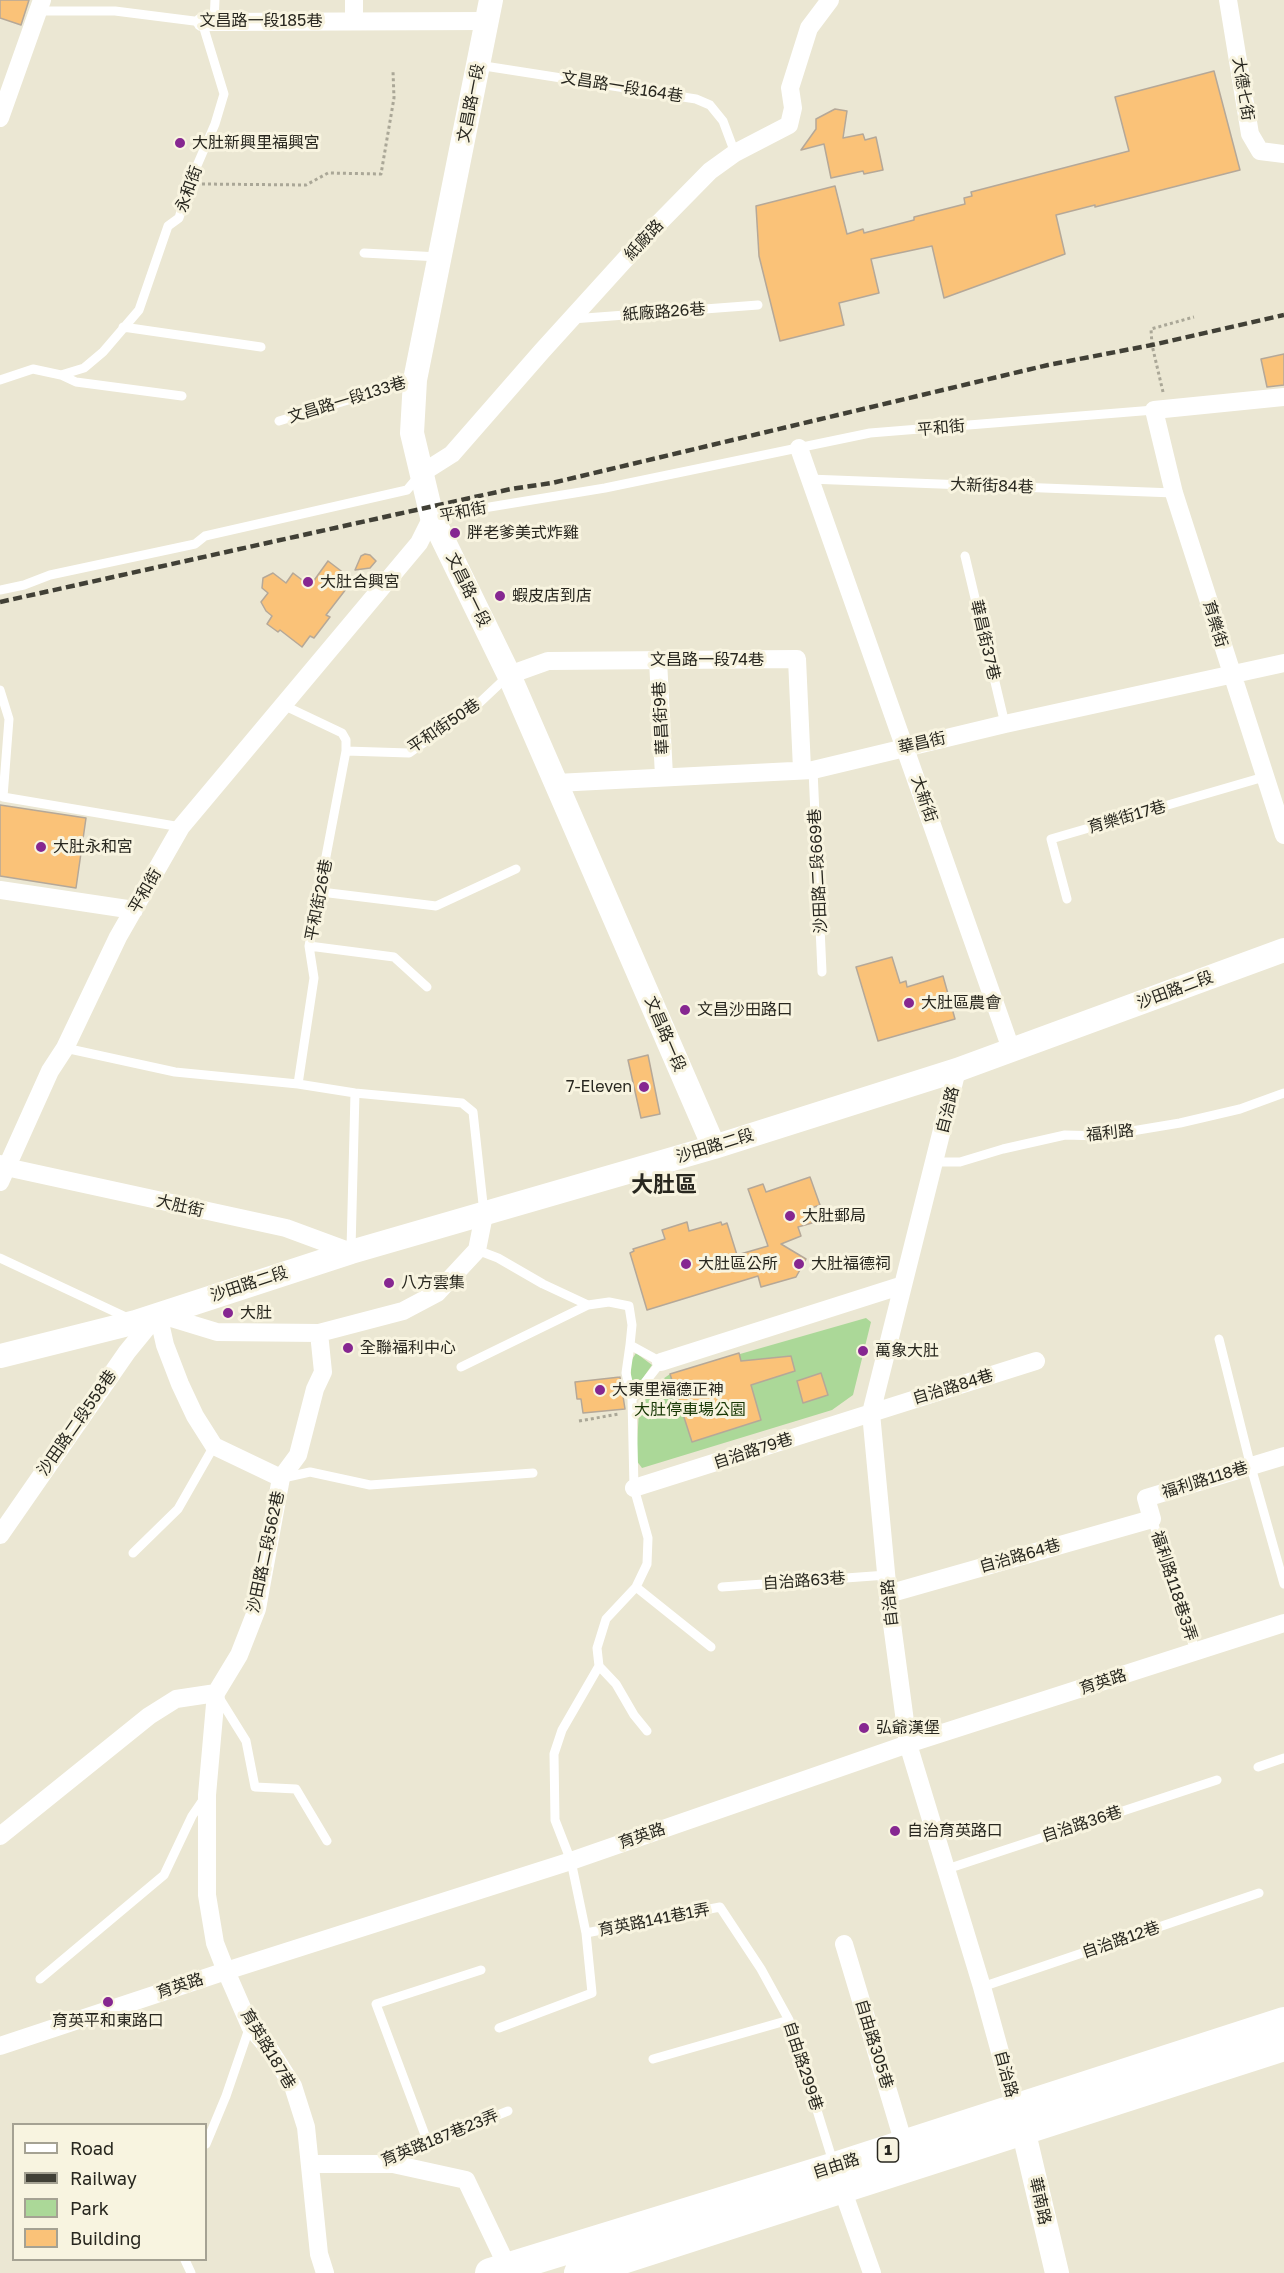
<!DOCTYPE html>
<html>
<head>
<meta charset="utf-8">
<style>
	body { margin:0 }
	#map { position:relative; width:1284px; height:2273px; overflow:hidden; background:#ebe7d3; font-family:"Golos Text",sans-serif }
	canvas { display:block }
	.legend { position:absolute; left:12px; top:2123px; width:195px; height:138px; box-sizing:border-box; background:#f8f4e0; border:2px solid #a5a293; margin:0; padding:8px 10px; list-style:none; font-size:18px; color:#28271f }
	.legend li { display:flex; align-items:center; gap:12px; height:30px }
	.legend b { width:30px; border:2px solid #a5a293 }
</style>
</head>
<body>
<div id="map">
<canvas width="1284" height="2273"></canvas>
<ul class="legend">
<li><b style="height:8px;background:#fff"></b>Road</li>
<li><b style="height:8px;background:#414036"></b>Railway</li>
<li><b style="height:16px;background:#abd898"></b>Park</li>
<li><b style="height:16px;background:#fac278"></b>Building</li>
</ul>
</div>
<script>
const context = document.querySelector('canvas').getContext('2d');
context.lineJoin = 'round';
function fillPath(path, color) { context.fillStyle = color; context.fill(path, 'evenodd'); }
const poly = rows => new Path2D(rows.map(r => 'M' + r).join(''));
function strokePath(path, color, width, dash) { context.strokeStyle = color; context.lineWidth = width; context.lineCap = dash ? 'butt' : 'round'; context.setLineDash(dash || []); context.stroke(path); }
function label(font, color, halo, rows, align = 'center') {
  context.font = font + ' "Golos Text","Noto Sans TC",sans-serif'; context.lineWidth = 6; context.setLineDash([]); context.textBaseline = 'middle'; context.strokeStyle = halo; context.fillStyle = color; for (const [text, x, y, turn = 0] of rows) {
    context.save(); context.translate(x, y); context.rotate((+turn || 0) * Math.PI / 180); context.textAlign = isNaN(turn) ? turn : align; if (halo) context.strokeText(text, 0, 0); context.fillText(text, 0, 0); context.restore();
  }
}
const green = poly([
	[866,1318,871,1322,853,1395,832,1410,642,1468,636,1460,639,1411,653,1386,670,1374],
	[636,1353,652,1365,638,1385,631,1379,631,1361]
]);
const building = poly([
	[0,0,29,0,21,25,0,18,0,0],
	[1214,71,1240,170,1095,207,1095,205,1056,215,1065,254,944,298,932,246,871,259,879,293,839,303,844,325,780,341,759,256,756,206,835,186,847,234,863,229,864,233,914,220,914,217,965,204,964,198,972,196,971,192,1129,151,1115,97,1214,71],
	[835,109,847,111,843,138,863,134,865,140,876,137,883,170,864,174,863,171,831,178,824,144,801,150,816,129,816,119,835,109],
	[1284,354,1284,385,1267,387,1261,359,1284,354],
	[365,554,370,555,376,561,370,568,355,570,361,556,365,554],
	[328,561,353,580,326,615,330,617,314,638,310,636,302,647,280,630,278,632,267,624,272,616,266,611,261,602,268,593,262,588,263,578,273,573,286,583,293,573,310,586,328,561],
	[0,805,86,818,76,888,0,876,0,805],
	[892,957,900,983,906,981,907,987,943,976,955,1019,878,1041,856,967,892,957],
	[648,1055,660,1114,641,1118,628,1060,648,1055],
	[810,1177,820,1205,811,1208,812,1212,809,1214,812,1223,798,1227,801,1236,781,1244,806,1259,796,1277,761,1287,758,1276,647,1310,630,1253,634,1251,633,1249,665,1239,662,1230,687,1222,689,1231,721,1222,722,1225,727,1223,737,1255,768,1246,748,1189,763,1184,766,1192,810,1177],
	[739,1353,741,1361,791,1356,795,1371,751,1385,761,1420,692,1442,670,1374,739,1353],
	[821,1373,828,1395,803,1403,797,1381,821,1373],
	[620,1377,625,1409,583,1413,581,1399,577,1399,575,1382,620,1377]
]);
const path = poly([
	[202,184,306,185,328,173,381,174,394,98,393,71],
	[1163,392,1152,345,1151,329,1194,317],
	[579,1421,619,1414]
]);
const service = poly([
	[214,22,215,0],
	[478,65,696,99,710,105,723,121,735,153],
	[364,253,439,257],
	[572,319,758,305],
	[123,327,261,347],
	[61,375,76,382,182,396],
	[0,380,33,369,61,375,84,368,103,352,139,310,168,226,179,218,189,184,215,124,224,94,202,22,115,11,36,11],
	[279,421,414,380],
	[809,479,1174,493],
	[435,516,605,488,870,433,1154,410],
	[965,556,1005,724],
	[0,590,24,585,50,575,195,544,205,536,407,490,418,477],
	[0,690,9,719,3,797,181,827],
	[283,705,342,733,346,740,346,751,309,946,314,978,298,1084],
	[346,751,409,753,475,707,509,675],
	[813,770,822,972],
	[321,892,436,906,516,869],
	[1067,899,1051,839,1264,777],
	[309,946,394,957,427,987],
	[65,1048,175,1072,298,1084,355,1093,462,1103,473,1112,484,1213],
	[935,1162,960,1162,1003,1149,1065,1135,1102,1136,1180,1123,1240,1109,1284,1093],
	[351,1249,355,1093],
	[477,1250,498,1258,543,1284,588,1305,609,1302,629,1306,632,1325,630,1345,661,1362,632,1399,634,1488,648,1538,647,1564,636,1587,606,1619,597,1648,599,1666,562,1730,554,1754,555,1820,571,1861,586,1933,592,1993,499,2028],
	[0,1258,128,1318],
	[1219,1339,1251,1467,1284,1584],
	[630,1345,626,1373,632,1399],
	[461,1367,588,1305],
	[283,1478,310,1472,370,1485,533,1473],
	[1152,1519,1196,1653],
	[133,1553,178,1509,214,1446],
	[636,1587,711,1647],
	[722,1587,887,1575],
	[599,1666,616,1684,634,1715,647,1731],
	[218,1696,246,1741,255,1787,296,1789,327,1841],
	[1258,1767,1284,1758],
	[947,1869,1217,1780],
	[586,1933,720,1907,761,1969,789,2020,834,2165],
	[40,1979,164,1875,192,1816,205,1797],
	[982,1987,1259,1893],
	[653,2059,789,2020],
	[428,2143,376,2004,481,1970],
	[206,2144,226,2096,250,2026],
	[386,2160,508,2111],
	[185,2260,191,2273]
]);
const minor = poly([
	[1228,0,1250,134,1260,151,1284,154],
	[354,21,354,0],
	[202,22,487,21],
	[0,118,42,0],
	[1284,397,1154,410,1174,493,1284,835],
	[799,448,1011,1049],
	[422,473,452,454,542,351,650,232,710,171,735,153,789,125,793,108,790,88,809,28,830,0],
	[658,660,664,776],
	[509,675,548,661,797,659,802,769],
	[556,783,813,770,1005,724,1284,663],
	[0,890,134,910],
	[957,1070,871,1413,888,1594,908,1744,982,1987,1018,2117],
	[0,1164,6,1167,286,1228,351,1252],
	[0,1182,50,1071,65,1048,118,937,181,827,419,543,432,517],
	[158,1314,217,1332,319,1333,403,1311,437,1293,477,1250,484,1215],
	[158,1314,165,1345,180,1384,195,1416,214,1446,281,1478],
	[319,1333,323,1372,315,1389,298,1455,281,1478,257,1609,239,1655,216,1693,207,1795,207,1895,215,1943,226,1971,250,2026,270,2050,293,2086,306,2127,319,2254,325,2273],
	[661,1362,903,1285],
	[634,1488,1036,1361],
	[0,1535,127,1352,158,1314],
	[888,1594,1152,1519,1146,1498,1284,1456],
	[0,1836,149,1716,176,1699,216,1693],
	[844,1944,904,2144],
	[0,2046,226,1971,571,1861,908,1744,1284,1623],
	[311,2164,393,2164,466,2180,508,2268],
	[839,2180,872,2273]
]);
const tertiary = poly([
	[491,0,415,380,412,433,432,517,509,675,714,1147],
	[0,1356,136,1322,351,1252,714,1147,957,1070,1284,950],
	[1023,2129,1057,2273]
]);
const primary = poly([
	[490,2273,835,2167,1284,2022],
	[579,2273,1284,2046]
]);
const rail = poly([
	[0,602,511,489,552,483,1048,365,1152,345,1284,315]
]);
const markers = [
	[180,143,6,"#862791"],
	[455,533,6,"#862791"],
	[308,582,6,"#862791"],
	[500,596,6,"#862791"],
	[41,847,6,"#862791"],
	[909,1003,6,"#862791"],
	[685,1010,6,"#862791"],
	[644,1087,6,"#862791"],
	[790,1216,6,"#862791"],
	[686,1264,6,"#862791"],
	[799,1264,6,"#862791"],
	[389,1283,6,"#862791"],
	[228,1313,6,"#862791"],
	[348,1348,6,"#862791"],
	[863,1351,6,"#862791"],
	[600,1390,6,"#862791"],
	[864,1728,6,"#862791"],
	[895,1831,6,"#862791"],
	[108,2002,6,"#862791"]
];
const shields = [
	[888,2150,21]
];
const shieldNames = [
	["1",888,2150]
];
const streetNames = [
	["文昌路一段185巷",261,21],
	["文昌路一段164巷",622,87,9],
	["大德七街",1243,89,81],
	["文昌路一段",471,103,-79],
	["永和街",189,189,-70],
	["紙廠路",644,240,-47],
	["紙廠路26巷",664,312,-4],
	["文昌路一段133巷",347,400,-17],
	["平和街",941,428,-5],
	["大新街84巷",992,486,2],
	["平和街",463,512,-11],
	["文昌路一段",468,590,64],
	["育樂街",1215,624,73],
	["華昌街37巷",985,640,77],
	["文昌路一段74巷",707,660],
	["華昌街9巷",661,718,-93],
	["平和街50巷",444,726,-34],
	["華昌街",922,743,-13],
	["大新街",924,799,71],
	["育樂街17巷",1127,817,-16],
	["沙田路二段669巷",818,871,-93],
	["平和街",145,891,-60],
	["平和街26巷",319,900,-79],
	["沙田路二段",1175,990,-20],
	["文昌路一段",665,1034,67],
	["自治路",948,1110,-76],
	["福利路",1110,1133,-6],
	["沙田路二段",715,1146,-17],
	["大肚街",180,1206,13],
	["沙田路二段",249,1284,-18],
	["自治路84巷",953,1387,-17],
	["沙田路二段558巷",77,1423,-55],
	["自治路79巷",753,1451,-18],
	["福利路118巷",1205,1480,-17],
	["沙田路二段562巷",266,1552,-78],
	["自治路64巷",1020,1556,-16],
	["自治路63巷",804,1581,-4],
	["福利路118巷3弄",1174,1586,72],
	["自治路",890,1603,-96],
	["育英路",1103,1682,-18],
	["自治路36巷",1082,1824,-18],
	["育英路",642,1836,-19],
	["育英路141巷1弄",654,1920,-11],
	["自治路12巷",1121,1940,-19],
	["育英路",180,1986,-18],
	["自由路305巷",874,2044,73],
	["育英路187巷",268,2049,59],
	["自由路299巷",803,2066,72],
	["自治路",1006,2074,75],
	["育英路187巷23弄",440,2138,-22],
	["自由路",836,2166,-18],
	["華南路",1040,2201,77]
];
const poiNames = [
	["大肚新興里福興宮",192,143],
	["胖老爹美式炸雞",467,533],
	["大肚合興宮",320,582],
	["蝦皮店到店",512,596],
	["大肚永和宮",53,847],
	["大肚區農會",921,1003],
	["文昌沙田路口",697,1010],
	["7-Eleven",632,1087,"right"],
	["大肚郵局",802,1216],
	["大肚區公所",698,1264],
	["大肚福德祠",811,1264],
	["八方雲集",401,1283],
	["大肚",240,1313],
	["全聯福利中心",360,1348],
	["萬象大肚",875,1351],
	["大東里福德正神",612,1390],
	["弘爺漢堡",876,1728],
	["自治育英路口",907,1831],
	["育英平和東路口",108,2021,"center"]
];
const parkNames = [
	["大肚停車場公園",690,1410]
];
const districtNames = [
	["大肚區",664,1185]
];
fillPath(green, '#abd898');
fillPath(building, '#fac278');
strokePath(building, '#b5a898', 1.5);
strokePath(path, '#aaa797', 3, [3, 3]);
strokePath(service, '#fff', 9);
strokePath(minor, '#fff', 18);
strokePath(tertiary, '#fff', 24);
strokePath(primary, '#fff', 30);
strokePath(rail, '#414036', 4.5, [9, 4.5]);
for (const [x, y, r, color] of markers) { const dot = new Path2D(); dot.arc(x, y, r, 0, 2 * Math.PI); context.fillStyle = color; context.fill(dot); strokePath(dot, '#f8f4e0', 2); }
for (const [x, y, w] of shields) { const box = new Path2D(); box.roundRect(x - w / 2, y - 12, w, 24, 4.5); context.fillStyle = '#f8f4e0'; context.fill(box); strokePath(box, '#28271f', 1.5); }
label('bold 15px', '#28271f', null, shieldNames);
label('16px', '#28271f', '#f8f4e0', streetNames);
label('16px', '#28271f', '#f8f4e0', poiNames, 'left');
label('16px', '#173704', '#f8f4e0', parkNames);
label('bold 22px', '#28271f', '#f8f4e0', districtNames);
</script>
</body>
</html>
